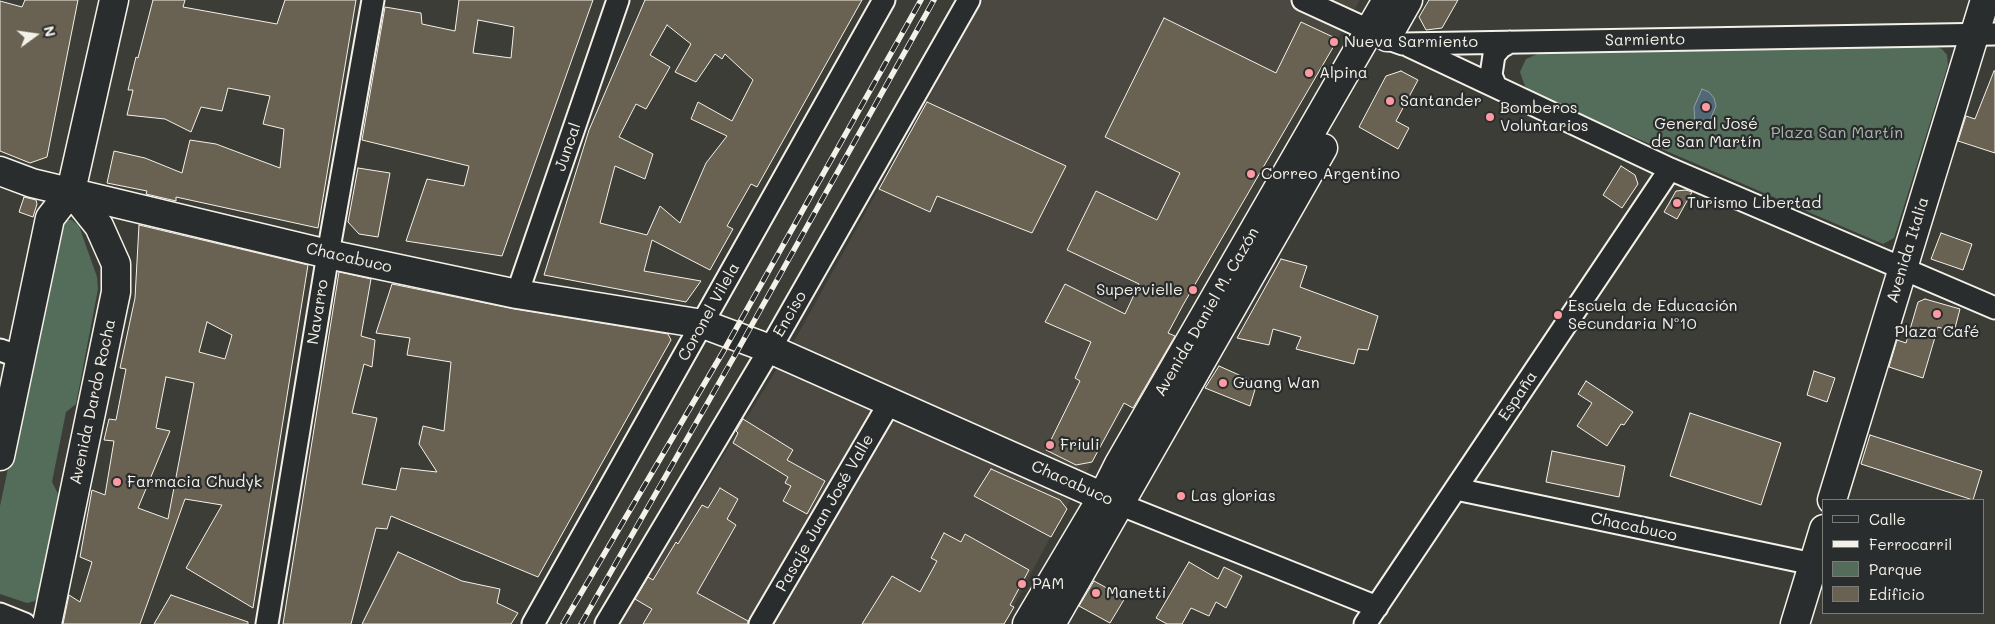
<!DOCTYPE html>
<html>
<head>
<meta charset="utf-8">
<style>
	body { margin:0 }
	#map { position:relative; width:1995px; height:624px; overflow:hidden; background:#3d3d38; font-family:Mali,sans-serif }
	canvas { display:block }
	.legend { position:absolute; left:1822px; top:499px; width:162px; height:115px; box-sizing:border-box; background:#2a2d2e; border:1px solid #7b7b78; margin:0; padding:6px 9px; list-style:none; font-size:15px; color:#f4f1e8 }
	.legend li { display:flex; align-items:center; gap:10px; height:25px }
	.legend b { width:25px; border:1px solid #7b7b78 }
	.north { position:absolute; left:10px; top:10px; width:50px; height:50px; -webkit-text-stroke:4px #2a2d2e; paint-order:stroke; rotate:76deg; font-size:14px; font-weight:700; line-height:20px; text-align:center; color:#f4f1e8 }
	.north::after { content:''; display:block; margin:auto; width:18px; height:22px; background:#f4f1e8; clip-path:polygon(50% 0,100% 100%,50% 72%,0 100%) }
</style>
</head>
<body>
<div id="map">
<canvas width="1995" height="624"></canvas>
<ul class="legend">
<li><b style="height:6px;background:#2a2d2e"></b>Calle</li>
<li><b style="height:6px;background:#f4f1e8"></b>Ferrocarril</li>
<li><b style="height:14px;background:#546d5b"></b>Parque</li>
<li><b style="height:14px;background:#696151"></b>Edificio</li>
</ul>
<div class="north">N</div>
</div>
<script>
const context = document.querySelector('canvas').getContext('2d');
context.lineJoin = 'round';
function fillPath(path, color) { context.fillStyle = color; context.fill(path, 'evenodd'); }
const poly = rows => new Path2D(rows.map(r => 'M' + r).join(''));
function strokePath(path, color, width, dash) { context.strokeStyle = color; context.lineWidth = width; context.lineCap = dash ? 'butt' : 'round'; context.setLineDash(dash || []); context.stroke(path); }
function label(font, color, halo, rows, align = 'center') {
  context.font = font + ' Mali,sans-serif'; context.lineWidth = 4.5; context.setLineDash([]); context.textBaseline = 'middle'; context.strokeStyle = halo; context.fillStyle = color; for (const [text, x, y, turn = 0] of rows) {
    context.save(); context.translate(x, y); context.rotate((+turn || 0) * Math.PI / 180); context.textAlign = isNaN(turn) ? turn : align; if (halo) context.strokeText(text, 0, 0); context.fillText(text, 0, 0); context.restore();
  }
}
const built = poly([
	[983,0,1360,0,1068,504,1004,624,619,624,796,338]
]);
const green = poly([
	[1934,46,1942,49,1947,55,1948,65,1894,238,1883,244,1538,96,1525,86,1520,72,1526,59,1549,49],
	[66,220,72,220,79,226,97,277,98,289,76,404,66,412,52,482,58,494,39,593,35,601,27,603,0,594,0,506,60,226]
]);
const water = poly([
	[1702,89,1709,92,1714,98,1716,106,1710,120,1695,123,1694,107,1702,89]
]);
const building = poly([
	[25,0,78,0,47,157,30,163,0,151,0,1,22,7,25,0],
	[153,0,185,0,183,7,277,24,285,0,356,0,318,228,176,197,176,201,146,194,147,191,107,183,114,151,145,158,182,173,190,140,216,144,280,168,284,129,263,124,270,96,228,88,222,111,201,107,191,132,165,119,127,115,133,90,128,90,136,57,138,58,153,0],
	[459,0,593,0,502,256,406,241,427,179,464,186,469,166,362,140,385,7,421,13,422,24,455,31,459,0],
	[478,20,514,27,511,58,473,53,478,20],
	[645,0,862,0,757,187,751,184,727,226,733,229,710,270,652,240,644,271,701,281,686,302,544,275,589,130,645,0],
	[667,25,691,44,675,72,696,82,715,54,722,59,725,54,753,80,732,121,698,102,691,119,727,136,706,163,680,223,660,206,647,235,600,223,615,166,645,179,653,154,619,137,636,104,646,109,670,67,650,55,667,25],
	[1429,0,1458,0,1442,28,1426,30,1419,17,1429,0],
	[1164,18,1276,73,1301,22,1333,37,1335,44,1183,305,1168,333,1175,336,1133,408,1124,403,1092,462,1076,465,1046,450,1080,381,1075,378,1091,342,1045,322,1065,284,1125,314,1139,284,1067,250,1096,191,1157,220,1180,173,1105,137,1164,18],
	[1401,71,1418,80,1396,121,1409,128,1398,149,1359,127,1386,76,1401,71],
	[1994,71,1995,71,1995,153,1958,141,1966,116,1975,119,1994,71],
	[927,102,1066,166,1032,233,937,196,930,212,879,189,927,102],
	[1621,166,1635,175,1638,184,1622,208,1603,195,1621,166],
	[358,168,390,173,378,237,359,234,348,222,358,168],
	[1686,190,1692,192,1677,219,1664,212,1676,191,1686,190],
	[24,197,36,200,37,204,33,217,19,212,24,197],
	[139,225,308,265,253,608,186,568,222,505,185,499,140,624,63,624,69,595,80,602,92,562,80,557,92,490,105,495,114,441,104,440,109,419,116,420,126,369,120,368,135,298,139,225],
	[207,322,232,335,225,359,199,352,207,322],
	[166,377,194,383,168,519,138,508,170,431,156,428,166,377],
	[1941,233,1972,244,1963,270,1931,259,1941,233],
	[1281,259,1307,266,1300,287,1378,316,1368,350,1358,349,1354,364,1296,349,1301,337,1273,329,1269,345,1237,338,1281,259],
	[339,272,371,279,361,336,375,340,372,367,364,364,352,413,377,418,362,484,396,490,401,468,437,472,419,444,423,426,444,431,451,362,407,355,410,338,376,333,392,284,514,309,668,334,671,340,538,577,391,516,387,529,376,528,351,624,283,624,339,272],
	[1925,299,1960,309,1954,332,1938,327,1923,378,1889,367,1897,340,1906,343,1918,302,1925,299],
	[1219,366,1257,383,1250,406,1205,388,1219,366],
	[1814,371,1835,378,1827,402,1807,395,1814,371],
	[1586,381,1633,412,1624,425,1621,424,1607,446,1577,426,1592,403,1578,394,1586,381],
	[1690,413,1781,443,1761,505,1670,476,1690,413],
	[743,419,793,450,787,460,825,481,807,514,783,501,791,486,785,483,788,477,733,443,738,433,736,431,743,419],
	[1870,435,1982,471,1973,500,1861,464,1870,435],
	[1552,451,1625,466,1619,497,1546,482,1552,451],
	[991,469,1060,500,1067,509,1051,537,974,496,991,469],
	[720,488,738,499,727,519,736,525,697,593,748,621,748,624,643,624,652,609,635,599,648,577,653,580,676,542,678,544,702,505,708,508,720,488],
	[944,533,961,542,965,534,1029,570,1010,605,1014,607,1004,624,862,624,892,576,920,592,937,561,931,558,944,533],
	[398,552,462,581,500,589,497,603,518,613,511,624,362,624,398,552],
	[1189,562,1218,579,1224,567,1242,576,1226,608,1216,602,1209,616,1191,608,1182,624,1167,624,1156,618,1189,562],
	[1094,581,1125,598,1110,623,1079,606,1094,581],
	[171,595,248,622,248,624,154,624,171,595]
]);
const street = poly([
	[1303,0,1386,38,1403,44,1995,34],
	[1409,46,1670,169,1995,308],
	[1496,87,1491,75,1494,55,1501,47,1510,42],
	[517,294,618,0],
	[0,350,20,357],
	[1456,489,1813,564],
	[1119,504,1377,607],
	[0,614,25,624],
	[267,624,328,254,373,0],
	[533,624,884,0],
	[606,624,770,349,969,0],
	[760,624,890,402],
	[1365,624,1670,169]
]);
const secondary = poly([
	[1387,37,1408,0],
	[0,171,32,183,328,254,517,294,703,324,770,349,1119,504],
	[0,456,50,218,71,191,114,0],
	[1832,500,1985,0],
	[47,624,116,292,116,264,99,226,71,191],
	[1027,624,1103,496,1119,464,1387,0],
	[1051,624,1323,148],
	[1795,624,1824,529]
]);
const rail = poly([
	[563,624,723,352,921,0],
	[581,624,735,355,934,0]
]);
const markers = [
	[1334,42,5,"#ff9aa2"],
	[1309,73,5,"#ff9aa2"],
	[1390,101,5,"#ff9aa2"],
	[1706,107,5,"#ff9aa2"],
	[1490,117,5,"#ff9aa2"],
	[1251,174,5,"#ff9aa2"],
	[1677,203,5,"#ff9aa2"],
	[1193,290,5,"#ff9aa2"],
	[1937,314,5,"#ff9aa2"],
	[1558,315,5,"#ff9aa2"],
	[1223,383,5,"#ff9aa2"],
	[1050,445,5,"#ff9aa2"],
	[117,482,5,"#ff9aa2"],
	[1181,496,5,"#ff9aa2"],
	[1022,584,5,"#ff9aa2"],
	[1096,593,5,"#ff9aa2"]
];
const streetNames = [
	["Sarmiento",1645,40,-1],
	["Juncal",568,147,-71],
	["Avenida Italia",1908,250,-73],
	["Chacabuco",349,258,13],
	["Navarro",318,312,-81],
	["Coronel Vilela",709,312,-61],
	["Avenida Daniel M. Cazón",1207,312,-60],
	["Enciso",790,314,-60],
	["España",1518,396,-56],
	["Avenida Dardo Rocha",93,402,-78],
	["Chacabuco",1072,483,24],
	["Pasaje Juan José Valle",825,513,-60],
	["Chacabuco",1634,527,12]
];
const poiNames = [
	["Nueva Sarmiento",1344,42],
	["Alpina",1319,73],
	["Santander",1400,101],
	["Bomberos",1500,108],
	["Voluntarios",1500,126],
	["General José",1706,124,"center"],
	["de San Martín",1706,142,"center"],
	["Correo Argentino",1261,174],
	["Turismo Libertad",1687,203],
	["Supervielle",1183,290,"right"],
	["Escuela de Educación",1568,306],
	["Secundaria Nº10",1568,324],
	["Plaza Café",1937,332,"center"],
	["Guang Wan",1233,383],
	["Friuli",1060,445],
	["Farmacia Chudyk",127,482],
	["Las glorias",1191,496],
	["PAM",1032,584],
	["Manetti",1106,593]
];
const parkNames = [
	["Plaza San Martín",1837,133]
];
fillPath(built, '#4a4840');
fillPath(green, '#546d5b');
fillPath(water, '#516876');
strokePath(water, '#929fa4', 1);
fillPath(building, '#696151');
strokePath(building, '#f4f1e8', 1);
strokePath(street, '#f4f1e8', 25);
strokePath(secondary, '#f4f1e8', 31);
strokePath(street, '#2a2d2e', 21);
strokePath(secondary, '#2a2d2e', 28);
strokePath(rail, '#f4f1e8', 5.5);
strokePath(rail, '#2a2d2e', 4, [11]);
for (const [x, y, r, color] of markers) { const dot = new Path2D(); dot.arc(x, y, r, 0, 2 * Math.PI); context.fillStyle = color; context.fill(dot); strokePath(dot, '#2a2d2e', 2); }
label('16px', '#f4f1e8', '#2a2d2e', streetNames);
label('16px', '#f4f1e8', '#2a2d2e', poiNames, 'left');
label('16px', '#acb6a9', '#2a2d2e', parkNames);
</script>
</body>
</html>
